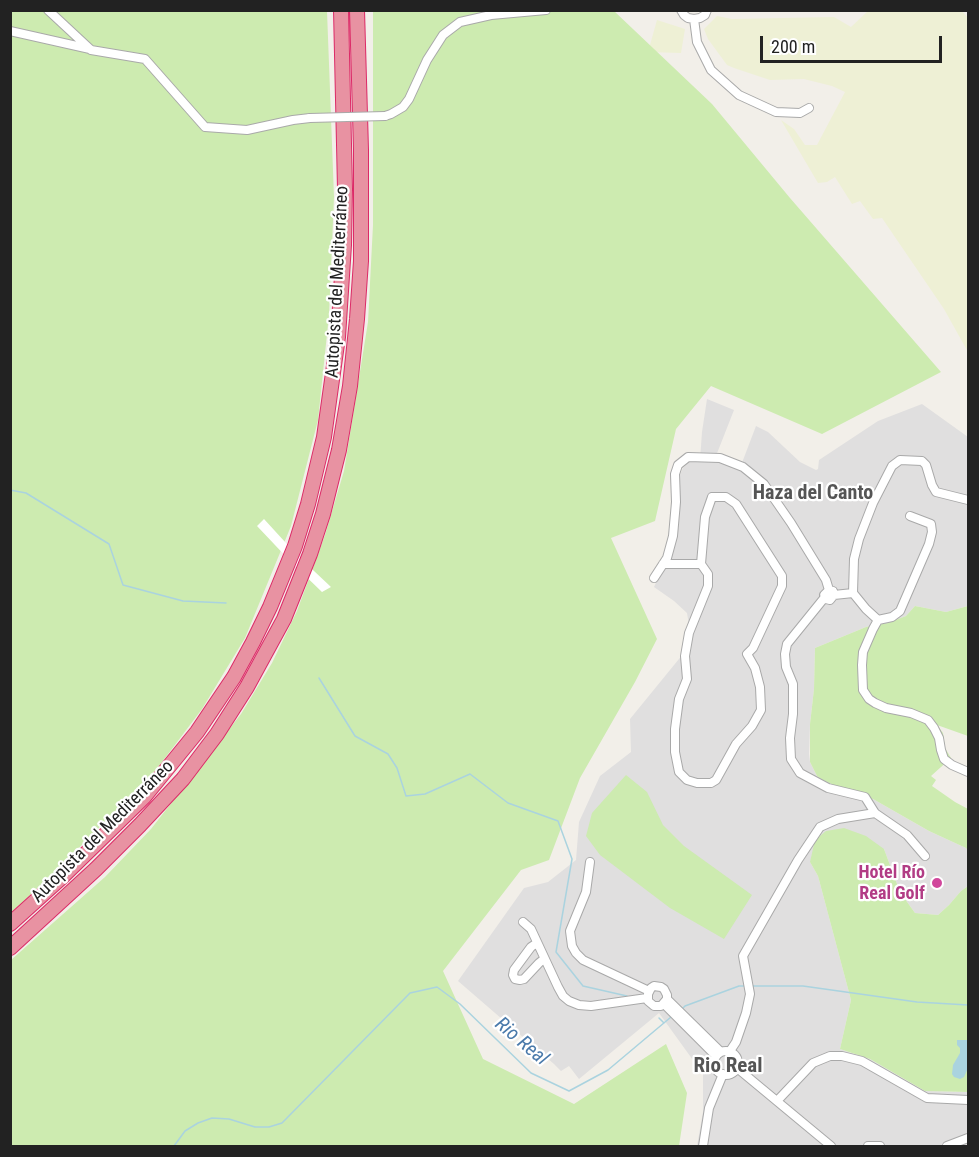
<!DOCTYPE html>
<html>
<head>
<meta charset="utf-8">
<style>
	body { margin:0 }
	#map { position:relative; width:979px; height:1157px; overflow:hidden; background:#f2efe9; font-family:"Roboto Condensed",sans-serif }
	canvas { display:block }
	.frame { position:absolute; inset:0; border:12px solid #222; pointer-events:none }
	.scale { position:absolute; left:760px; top:36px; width:182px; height:27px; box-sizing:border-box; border:3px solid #222; border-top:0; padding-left:8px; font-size:18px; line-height:21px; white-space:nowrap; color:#222; -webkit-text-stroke:4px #fff; paint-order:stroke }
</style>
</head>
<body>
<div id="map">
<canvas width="979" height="1157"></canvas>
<div class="frame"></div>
<div class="scale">200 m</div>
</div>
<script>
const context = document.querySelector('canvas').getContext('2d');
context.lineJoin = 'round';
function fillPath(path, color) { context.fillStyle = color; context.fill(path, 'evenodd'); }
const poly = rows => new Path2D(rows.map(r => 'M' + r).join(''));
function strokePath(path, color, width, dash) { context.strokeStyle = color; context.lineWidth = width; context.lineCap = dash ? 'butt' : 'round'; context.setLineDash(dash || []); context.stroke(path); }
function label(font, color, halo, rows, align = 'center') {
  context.font = font + ' "Roboto Condensed",sans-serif'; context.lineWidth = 4.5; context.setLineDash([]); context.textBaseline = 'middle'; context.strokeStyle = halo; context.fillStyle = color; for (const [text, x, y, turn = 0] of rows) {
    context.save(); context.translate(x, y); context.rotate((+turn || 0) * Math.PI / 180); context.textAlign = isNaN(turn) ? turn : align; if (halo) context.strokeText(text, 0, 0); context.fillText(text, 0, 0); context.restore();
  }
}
const residential = poly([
	[707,399,734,410,714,461,740,468,756,426,768,432,800,462,816,470,818,469,819,460,878,421,922,404,968,437,968,606,946,612,915,606,906,616,888,624,866,627,815,648,814,689,810,724,809,754,810,762,817,776,857,796,873,799,929,831,966,848,968,851,968,886,961,891,949,905,938,915,915,913,900,892,884,849,810,862,818,876,851,1000,840,1049,870,1059,925,1091,968,1092,968,1146,697,1146,703,1112,703,1074,659,1013,579,1079,569,1066,561,1071,554,1064,458,981,524,888,548,882,576,860,579,822,600,776,631,752,630,719,692,643,687,613,674,601,654,587,677,538,679,477,683,468,689,462,700,460,702,432]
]);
const farmland = poly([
	[868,11,962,11,968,18,968,352,944,309,882,218,873,219,860,201,852,204,835,177,827,182,818,183,781,120,794,129,805,145,817,145,845,92,832,86,804,79,770,80,734,68,727,65,708,39,704,29,717,16,732,19,834,17,851,27],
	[657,20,685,29,681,53,648,52]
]);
const grass = poly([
	[11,11,327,11,334,197,329,315,318,420,291,526,245,638,202,709,156,770,62,865,11,913],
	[373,11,614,11,712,104,790,198,941,372,822,434,711,386,676,429,655,521,611,538,657,639,635,682,580,778,549,860,521,870,443,971,483,1059,574,1104,666,1044,687,1093,679,1146,11,1146,11,960,105,877,151,829,241,714,272,663,297,611,325,535,344,471,368,322,373,225],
	[915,606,946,612,968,606,968,736,937,725,943,733,945,748,951,758,931,776,936,780,932,786,955,802,968,809,968,851,966,848,929,831,873,799,857,796,823,780,817,776,810,762,810,724,814,689,815,648,866,627,888,623,906,616],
	[626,775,647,792,663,825,684,846,752,895,724,939,670,908,600,855,586,836,592,813],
	[844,828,866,836,884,849,900,892,915,913,938,915,949,905,961,891,968,886,968,1092,925,1091,870,1059,840,1049,851,1000,818,876,810,862,815,840,826,831]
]);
const water = poly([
	[957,1040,968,1040,968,1068,964,1077,960,1079,954,1077,952,1074,953,1065,960,1053,960,1048,957,1045]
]);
const pier = poly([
	[264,519,296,554,331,587,322,592,292,563,257,526]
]);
const stream = poly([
	[10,490,26,493,109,544,123,585,183,601,226,603],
	[319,678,355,736,388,754,397,768,406,796,425,794,470,774,508,803,558,821,572,859,556,952,583,986,627,996],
	[753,986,803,986,917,1002,968,1005],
	[682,1009,685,1006,739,986,745,986],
	[659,1018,664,1023],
	[174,1146,185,1131,198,1123,212,1118,229,1119,255,1127,269,1127,282,1123,410,993,437,987,460,1004,531,1073,569,1091,608,1070,671,1017]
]);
const minor = poly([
	[48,10,91,50,145,59,205,127,247,130,293,120,310,118],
	[681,10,684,15,688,18,694,19,700,18,705,15,707,10],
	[694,19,697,42,711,70,739,95,776,112,800,113,809,108],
	[10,31,90,49],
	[385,116,391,114,403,107,409,99,427,60,443,35,460,22,491,15,546,10],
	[712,497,726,497,736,504,782,576,782,586,753,648,747,654,755,668,760,687,761,710,752,726,736,744,716,780,711,783,697,783,687,780,679,772,675,752,675,729,679,699,687,679,685,656,689,633,708,586,708,574,701,564,705,517,712,497],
	[910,516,931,524,932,532,929,544,900,611,892,617,878,620,873,629,863,652,862,665,863,690,869,699,875,703,886,708,911,713,928,720,934,728,939,738,941,750,944,759,952,765,968,772],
	[663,564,701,564],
	[654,578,667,558,673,536,676,502,675,474,678,465,688,457,720,458,743,467,764,484,791,523,826,580,829,590],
	[834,595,833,591,829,590,824,595,826,599,830,600,834,595,853,593],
	[825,597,787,644,785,654,786,667,793,684,793,714,790,738,791,759,800,773,828,788,865,797,875,813,907,835,925,856],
	[878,620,866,609,853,593,854,559,859,539,873,503,892,466,900,460,922,461,926,465,932,485,936,492,968,500],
	[590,862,586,892,570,931,572,946,576,953,583,960,649,991],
	[523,922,531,929,558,987,563,996,569,1001,579,1005,591,1006,647,998],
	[537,943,531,947,514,970,513,975,515,979,520,980,524,979,539,963,544,959],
	[667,999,661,1006,654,1006,648,1001,648,994,651,988,654,986,661,987,664,989,667,995,667,999,721,1052],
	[664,1004,716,1056],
	[730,1051,736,1042,746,1013,750,994,743,956,798,860,820,827,838,819,875,813],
	'714 1063a12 12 0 1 1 24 0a12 12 0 1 1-24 0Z',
	[737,1068,831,1146],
	[777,1101,813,1063,830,1056,842,1056,862,1061,927,1098,968,1100],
	[703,1146,709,1108,723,1074],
	[868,1146,880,1146],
	[947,1146,968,1138]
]);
const motorway = poly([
	[10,924,62,877,144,797,197,732,234,677,253,642,270,607,295,546,308,504,324,437,338,337,344,245,345,189,341,10],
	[10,948,96,869,140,825,183,779,217,734,247,687,284,619,310,554,323,514,339,450,350,386,357,319,361,261,361,150,357,10]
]);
const minorBridge = poly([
	[310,118,385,116]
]);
const markers = [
	[937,883,6,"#d1479c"]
];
const streetNames = [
	["Autopista del Mediterráneo",338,282,-87],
	["Autopista del Mediterráneo",103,832,-45]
];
const hotelNames = [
	["Hotel Río",925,873],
	["Real Golf",925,894]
];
const neighbourhoodNames = [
	["Haza del Canto",813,494]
];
const waterNames = [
	["Rio Real",521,1042,40]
];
const quarterNames = [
	["Rio Real",728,1067]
];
fillPath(residential, '#e0dfdf');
fillPath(farmland, '#eef0d5');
fillPath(grass, '#cdebb0');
fillPath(water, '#aad3df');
fillPath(pier, '#fff');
strokePath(stream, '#aad3df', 1.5);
strokePath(minor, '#a9a9a9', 10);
strokePath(motorway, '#dc2a67', 16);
strokePath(minor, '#fff', 8);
strokePath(motorway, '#e892a2', 14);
strokePath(minorBridge, '#a9a9a9', 10, []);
strokePath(minorBridge, '#fff', 8);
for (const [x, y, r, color] of markers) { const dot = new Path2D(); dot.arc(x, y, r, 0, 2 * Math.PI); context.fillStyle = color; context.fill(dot); strokePath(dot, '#fff', 2); }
label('18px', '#222', '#fff', streetNames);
label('bold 18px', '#b23c85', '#fff', hotelNames, 'right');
label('bold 20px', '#555', '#fff', neighbourhoodNames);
label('italic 20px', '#4a7aab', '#fff', waterNames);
label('bold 21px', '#555', '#fff', quarterNames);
</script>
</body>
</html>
